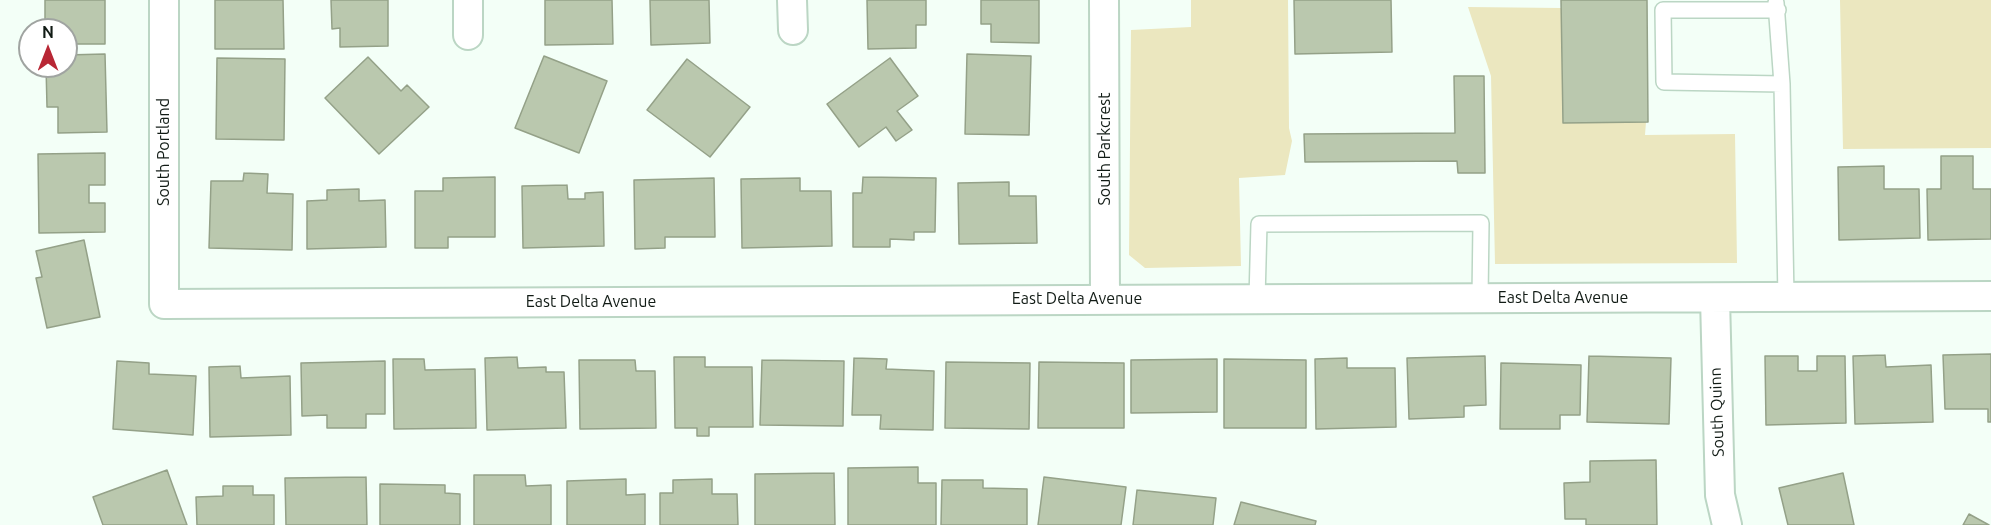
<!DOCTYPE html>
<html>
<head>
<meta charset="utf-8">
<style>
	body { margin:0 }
	#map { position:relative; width:1991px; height:525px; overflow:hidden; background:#f3fff7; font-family:Ubuntu,sans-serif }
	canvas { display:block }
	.north { position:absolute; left:18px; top:18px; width:60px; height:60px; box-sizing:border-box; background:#fff; border:2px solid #a0a4a1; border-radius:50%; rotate:0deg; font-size:16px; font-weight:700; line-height:24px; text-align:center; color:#111b15 }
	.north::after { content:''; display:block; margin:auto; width:21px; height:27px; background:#b82735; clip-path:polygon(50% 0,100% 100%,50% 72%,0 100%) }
</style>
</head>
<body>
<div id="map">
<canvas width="1991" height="525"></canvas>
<div class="north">N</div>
</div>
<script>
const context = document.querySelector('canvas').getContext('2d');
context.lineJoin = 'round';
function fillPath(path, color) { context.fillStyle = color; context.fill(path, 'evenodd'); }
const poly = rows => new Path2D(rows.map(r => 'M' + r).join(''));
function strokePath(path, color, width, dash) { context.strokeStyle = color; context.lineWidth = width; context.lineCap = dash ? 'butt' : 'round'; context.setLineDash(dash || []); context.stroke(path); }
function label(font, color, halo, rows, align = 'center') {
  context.font = font + ' Ubuntu,sans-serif'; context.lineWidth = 4.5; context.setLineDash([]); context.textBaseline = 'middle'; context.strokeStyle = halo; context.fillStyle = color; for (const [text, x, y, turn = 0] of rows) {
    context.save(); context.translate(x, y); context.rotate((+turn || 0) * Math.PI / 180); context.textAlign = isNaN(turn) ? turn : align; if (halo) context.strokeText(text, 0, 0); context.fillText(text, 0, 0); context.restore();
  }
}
const green = poly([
	[1191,0,1288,0,1289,128,1292,141,1285,175,1239,178,1241,266,1145,268,1129,255,1131,30,1191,27],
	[1840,0,1991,0,1991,148,1843,149],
	[1468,7,1561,8,1563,123,1646,122,1645,135,1735,134,1737,263,1495,264,1491,76]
]);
const building = poly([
	[45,0,105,0,105,44,66,44,66,30,54,30,54,22,45,22,45,0],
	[215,0,283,0,284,49,215,49,215,0],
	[331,0,388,0,388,46,340,47,340,28,332,29,331,0],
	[545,0,612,0,613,44,545,45,545,0],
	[650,0,709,0,710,43,651,45,650,0],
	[867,0,926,0,926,25,916,25,916,48,868,49,867,0],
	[981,0,1039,0,1039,43,991,42,991,24,981,24,981,0],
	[1294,0,1391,0,1392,52,1295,54,1294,0],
	[1561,0,1647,0,1648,122,1563,123,1561,0],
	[105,54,107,132,58,133,58,107,47,107,46,66,66,66,66,55,105,54],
	[967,54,1031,56,1029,135,965,134,967,54],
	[544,56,607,81,579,153,515,128,544,56],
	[368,57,401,91,407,85,429,107,379,154,325,98,368,57],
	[217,58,285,59,284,140,216,139,217,58],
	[890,58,918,96,897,111,912,130,896,141,886,127,859,147,827,104,890,58],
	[687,59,750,107,710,157,647,110,687,59],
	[1454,76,1484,76,1485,173,1458,173,1457,161,1305,162,1304,134,1455,133,1454,76],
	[105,153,105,185,89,185,89,203,105,203,105,232,39,233,38,154,105,153],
	[1941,156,1973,156,1973,189,1991,189,1991,239,1928,240,1927,189,1941,189,1941,156],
	[1884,166,1884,189,1919,189,1920,238,1839,240,1838,167,1884,166],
	[244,173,268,174,267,193,293,194,292,250,209,248,211,181,243,181,244,173],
	[495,177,495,237,448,237,448,248,415,248,415,191,443,191,443,178,495,177],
	[863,177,936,178,935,232,914,232,914,240,890,239,890,247,853,247,853,193,862,193,863,177],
	[714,178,715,237,665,237,665,248,635,249,634,180,714,178],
	[800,178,800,191,831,191,832,246,742,248,741,179,800,178],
	[1009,182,1009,196,1036,196,1037,243,959,244,958,183,1009,182],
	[567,185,568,199,585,199,585,193,603,192,604,246,523,248,522,186,567,185],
	[359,189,359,201,385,200,386,247,307,249,307,201,327,200,327,190,359,189],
	[84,240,100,317,47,328,36,278,42,277,36,251,84,240],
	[1991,354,1991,422,1988,422,1988,409,1945,409,1943,355,1991,354],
	[1885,355,1886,367,1931,365,1933,422,1855,424,1853,356,1885,355],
	[1485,356,1486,405,1464,406,1464,417,1409,419,1407,358,1485,356],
	[1589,356,1671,358,1669,424,1587,422,1589,356],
	[1765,356,1798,356,1798,371,1817,371,1817,356,1845,356,1846,423,1766,425,1765,356],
	[517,357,518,368,546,367,546,372,564,372,566,428,487,430,485,358,517,357],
	[674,357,705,357,705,367,752,367,753,427,709,427,709,436,697,436,697,428,675,428,674,357],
	[854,358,887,359,886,369,934,371,933,430,880,429,881,415,852,415,854,358],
	[1347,358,1347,368,1395,368,1396,427,1316,429,1315,359,1347,358],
	[393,359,424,359,425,370,475,369,476,428,394,429,393,359],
	[1217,359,1217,412,1131,413,1131,360,1217,359],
	[1224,359,1306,360,1306,428,1224,428,1224,359],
	[579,360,635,360,636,371,655,371,656,428,580,429,579,360],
	[762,360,844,361,843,426,760,425,762,360],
	[117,361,149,363,149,374,196,376,193,435,113,429,117,361],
	[385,361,385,414,366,414,366,428,327,428,327,415,302,416,301,363,385,361],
	[946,362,1030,363,1029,429,945,428,946,362],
	[1039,362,1124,363,1124,428,1038,428,1039,362],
	[1501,363,1581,365,1580,415,1560,415,1560,429,1500,429,1501,363],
	[240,366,241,378,290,376,291,435,210,437,209,367,240,366],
	[1656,460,1657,525,1586,525,1586,519,1565,519,1564,483,1590,482,1590,461,1656,460],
	[918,467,918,483,936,483,936,525,848,525,848,468,918,467],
	[167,470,187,525,103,525,93,497,167,470],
	[834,473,835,525,755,525,755,474,834,473],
	[1843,473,1854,525,1788,525,1779,488,1843,473],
	[474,475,525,475,526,486,551,485,551,525,474,525,474,475],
	[366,477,367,525,286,525,285,478,366,477],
	[1044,477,1126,487,1121,525,1038,525,1044,477],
	[626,479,626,495,645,494,645,525,567,525,567,481,626,479],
	[712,479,712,494,737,494,738,525,660,525,660,493,673,493,673,480,712,479],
	[942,480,983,480,983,488,1027,489,1027,525,941,525,942,480],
	[380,484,445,485,445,493,460,494,460,525,380,525,380,484],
	[223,486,253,486,253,495,274,495,274,525,197,525,196,497,223,496,223,486],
	[1137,490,1216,498,1213,525,1133,525,1137,490],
	[1241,502,1316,521,1315,525,1234,525,1241,502],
	[1969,514,1989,525,1963,525,1969,514]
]);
const lane = poly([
	[1776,3,1782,84,1786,298],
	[1778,10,1663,10,1664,82,1782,84],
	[1257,299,1259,224,1481,223,1480,298]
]);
const street = poly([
	[164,0,164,304,1991,296],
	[792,0,793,30],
	[1104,0,1105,299],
	[468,35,468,0],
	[1715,298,1720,495,1727,525]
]);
const streetNames = [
	["South Parkcrest",1105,149,-90],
	["South Portland",164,152,-90],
	["East Delta Avenue",1563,298],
	["East Delta Avenue",1077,299],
	["East Delta Avenue",591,302],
	["South Quinn",1717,412,-92]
];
fillPath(green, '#ebe7bf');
fillPath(building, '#bac8ae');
strokePath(building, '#94a188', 1.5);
strokePath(lane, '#bbd6c4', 18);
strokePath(street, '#bbd6c4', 32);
strokePath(lane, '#fff', 15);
strokePath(street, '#fff', 28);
label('16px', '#111b15', '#fff', streetNames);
</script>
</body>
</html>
